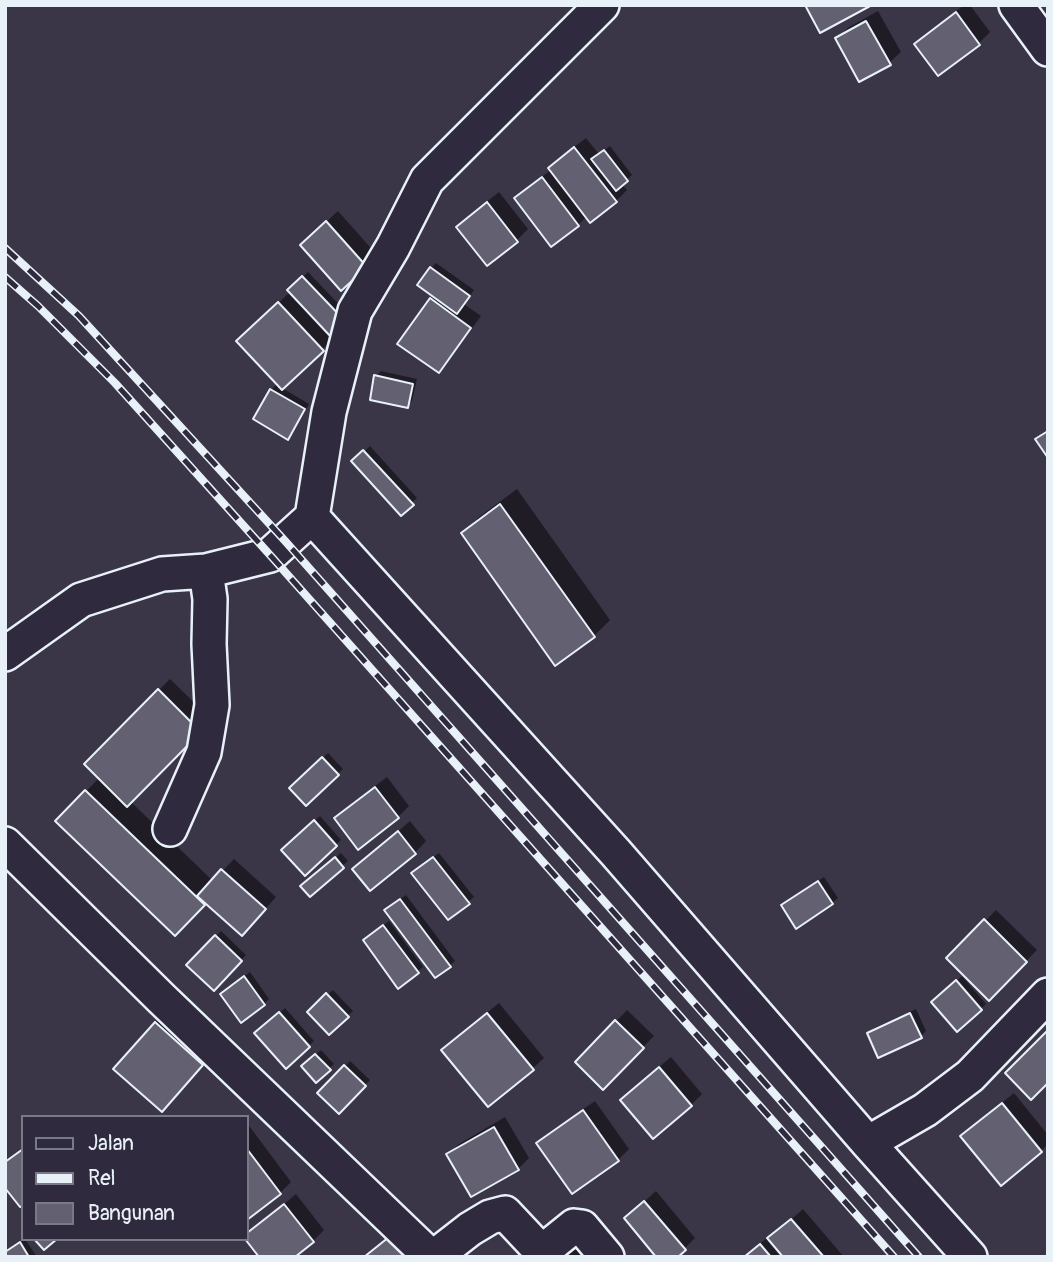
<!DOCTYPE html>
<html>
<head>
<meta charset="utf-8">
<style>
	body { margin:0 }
	#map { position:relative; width:1053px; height:1262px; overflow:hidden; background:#3a3648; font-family:Pangolin,sans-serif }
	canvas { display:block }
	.frame { position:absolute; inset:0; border:7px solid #e8f1f8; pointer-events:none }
	.legend { position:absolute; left:21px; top:1115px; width:228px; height:126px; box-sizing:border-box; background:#2f2a3d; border:2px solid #797a88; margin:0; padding:9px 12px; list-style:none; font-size:21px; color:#e8f1f8 }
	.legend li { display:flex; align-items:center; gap:14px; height:35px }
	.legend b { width:35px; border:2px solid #797a88 }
</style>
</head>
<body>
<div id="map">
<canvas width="1053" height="1262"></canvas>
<div class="frame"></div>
<ul class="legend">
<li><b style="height:9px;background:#2f2a3d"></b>Jalan</li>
<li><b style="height:9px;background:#e8f1f8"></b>Rel</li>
<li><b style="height:19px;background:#636171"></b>Bangunan</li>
</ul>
</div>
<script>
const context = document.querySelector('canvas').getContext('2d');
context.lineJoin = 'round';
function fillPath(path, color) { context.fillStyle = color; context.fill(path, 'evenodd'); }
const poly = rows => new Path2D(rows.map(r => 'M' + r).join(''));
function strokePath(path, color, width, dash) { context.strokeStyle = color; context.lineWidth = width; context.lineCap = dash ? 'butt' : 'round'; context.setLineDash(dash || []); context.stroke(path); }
const shadow = poly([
	[964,5,970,5,990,32,979,43,939,74,917,44,928,33],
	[878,11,901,52,889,63,837,38,849,27],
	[586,138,599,154,610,146,632,175,622,184,627,190,616,201,587,216,578,225,517,198,528,187,551,170,550,168,561,157],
	[499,192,528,229,517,240,458,227,469,216],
	[338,211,377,255,341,288,313,234],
	[436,263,474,290,464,304,481,316,449,359,438,370,431,299,435,296,431,268],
	[308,272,350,316,333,339,282,388,309,404,293,433,288,438,255,419,271,390,278,383,250,330,290,292,289,290],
	[381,371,417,379,412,401,407,406,376,376],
	[370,446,417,498,401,513,354,461],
	[517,489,610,620,594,636,463,533,479,517],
	[170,679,211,719,130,801,213,881,234,859,276,897,253,923,206,901,175,934,57,821,100,777,86,764],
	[328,753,343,769,306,804,291,788],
	[387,777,409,806,398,817,336,819,347,807],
	[320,816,341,840,305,874,284,850],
	[410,821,426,841,415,853,354,869],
	[341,853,348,861,310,894,308,881],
	[439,853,474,897,449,918,419,868],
	[824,877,838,898,832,903,783,905,788,900],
	[406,895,455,961,449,966,392,905],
	[996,910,1037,950,989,999,949,958],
	[389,921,423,967,417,972,370,935],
	[221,931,246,955,214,988,189,965],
	[250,972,269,999,264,1004,227,989],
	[962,976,986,1004,957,1030,939,997],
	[333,990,353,1011,329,1033,309,1012],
	[499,1003,544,1058,532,1069,455,1039],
	[285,1008,314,1041,286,1067,262,1028],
	[916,1009,926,1031,921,1036,869,1033,874,1028],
	[627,1010,654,1036,603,1088,577,1062],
	[167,1012,213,1053,173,1098,156,1023],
	[321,1050,334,1064,316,1080,303,1066],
	[671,1057,702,1094,691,1105,633,1089],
	[350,1061,370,1080,339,1112,320,1093],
	[1014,1093,1048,1135,1048,1144,1041,1151,974,1125],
	[595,1101,629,1149,618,1160,539,1143,550,1132],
	[505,1117,529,1158,518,1169,448,1155,459,1144],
	[247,1123,291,1182,280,1193,247,1217],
	[656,1191,695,1238,684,1249,626,1218],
	[296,1194,324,1230,313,1241,261,1257,247,1239,247,1235],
	[803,1209,844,1257,743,1257,772,1234,773,1235],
	[25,1239,37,1257,5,1257,5,1252],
	[573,1245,582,1257,558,1257]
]);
const building = poly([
	[805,5,872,5,820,33,805,5],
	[956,12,980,45,938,76,914,44,956,12],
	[866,21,891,65,859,82,835,38,866,21],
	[574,147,617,202,590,223,548,168,574,147],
	[604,150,628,181,616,191,591,159,604,150],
	[542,177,579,226,551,247,514,198,542,177],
	[487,202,518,242,487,266,456,227,487,202],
	[326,221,367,267,341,291,300,245,326,221],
	[430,267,470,296,457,314,417,285,430,267],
	[302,276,346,322,331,337,287,290,302,276],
	[430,298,471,328,439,373,397,344,430,298],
	[278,302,324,351,282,390,236,341,278,302],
	[374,375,413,384,408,408,370,400,374,375],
	[270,389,305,409,288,440,253,419,270,389],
	[1048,431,1048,458,1035,439,1048,431],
	[363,450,414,505,401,516,351,461,363,450],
	[500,504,595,637,555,666,461,533,500,504],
	[158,689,201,732,127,807,84,764,158,689],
	[322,757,339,775,306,806,289,788,322,757],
	[375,787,399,818,358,850,334,818,375,787],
	[85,790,205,905,175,936,55,821,85,790],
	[314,820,337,846,305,876,281,850,314,820],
	[398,831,416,854,370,891,352,869,398,831],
	[335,857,344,868,310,897,300,886,335,857],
	[433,857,470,904,448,920,411,873,433,857],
	[221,869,266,909,242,936,197,896,221,869],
	[818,881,833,904,796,929,781,905,818,881],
	[400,899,451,967,435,978,384,910,400,899],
	[984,919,1027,962,989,1001,946,958,984,919],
	[383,925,419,973,398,989,363,940,383,925],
	[215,935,242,961,214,991,186,965,215,935],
	[244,976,265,1005,241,1023,220,994,244,976],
	[956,980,982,1010,957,1032,931,1002,956,980],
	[326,993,349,1017,329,1035,307,1012,326,993],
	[279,1012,310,1047,286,1069,254,1033,279,1012],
	[487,1013,534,1070,488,1107,441,1050,487,1013],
	[910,1013,922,1038,878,1058,867,1033,910,1013],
	[615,1020,644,1048,603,1090,575,1062,615,1020],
	[155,1022,203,1065,162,1112,113,1069,155,1022],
	[1048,1030,1048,1083,1031,1100,1005,1073,1048,1030],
	[315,1054,331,1070,316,1083,301,1066,315,1054],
	[344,1065,366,1086,339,1114,317,1093,344,1065],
	[659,1067,692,1106,653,1139,620,1100,659,1067],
	[1002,1103,1042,1152,1001,1186,960,1136,1002,1103],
	[583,1110,619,1161,572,1194,536,1143,583,1110],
	[494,1127,519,1170,471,1197,446,1154,494,1127],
	[23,1149,23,1206,20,1207,5,1188,5,1162,23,1149],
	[247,1149,281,1194,247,1220,247,1149],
	[644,1201,686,1250,678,1257,656,1257,624,1218,644,1201],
	[284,1204,314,1242,295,1257,259,1257,245,1239,247,1239,247,1233,284,1204],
	[791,1219,824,1257,783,1257,767,1238,791,1219],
	[389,1237,405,1257,364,1257,389,1237],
	[34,1239,57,1239,44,1250,34,1239],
	[20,1242,29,1257,5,1257,5,1252,20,1242],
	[760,1244,771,1257,744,1257,760,1244]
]);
const minor = poly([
	[1016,5,1048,49],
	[312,517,616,853,868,1143,970,1257],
	[5,654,81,600,162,574,206,571,270,555,312,517,329,412,355,311,393,247,427,180,602,5],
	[170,829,204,752,212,705,209,644,210,599,206,571],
	[5,844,161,998,431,1257],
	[868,1143,925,1110,970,1076,1048,995],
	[434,1257,470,1229,490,1217,505,1213,536,1246,548,1247,574,1226,582,1227,607,1257]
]);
const rail = poly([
	[5,248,79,316,286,542,919,1257],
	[5,277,38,306,115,383,270,555,894,1257]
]);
fillPath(shadow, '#0007');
fillPath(building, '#636171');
strokePath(building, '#e8f1f8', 2);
strokePath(minor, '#e8f1f8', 38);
strokePath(minor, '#2f2a3d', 33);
strokePath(rail, '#e8f1f8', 8);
strokePath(rail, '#2f2a3d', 5, [16]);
</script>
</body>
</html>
